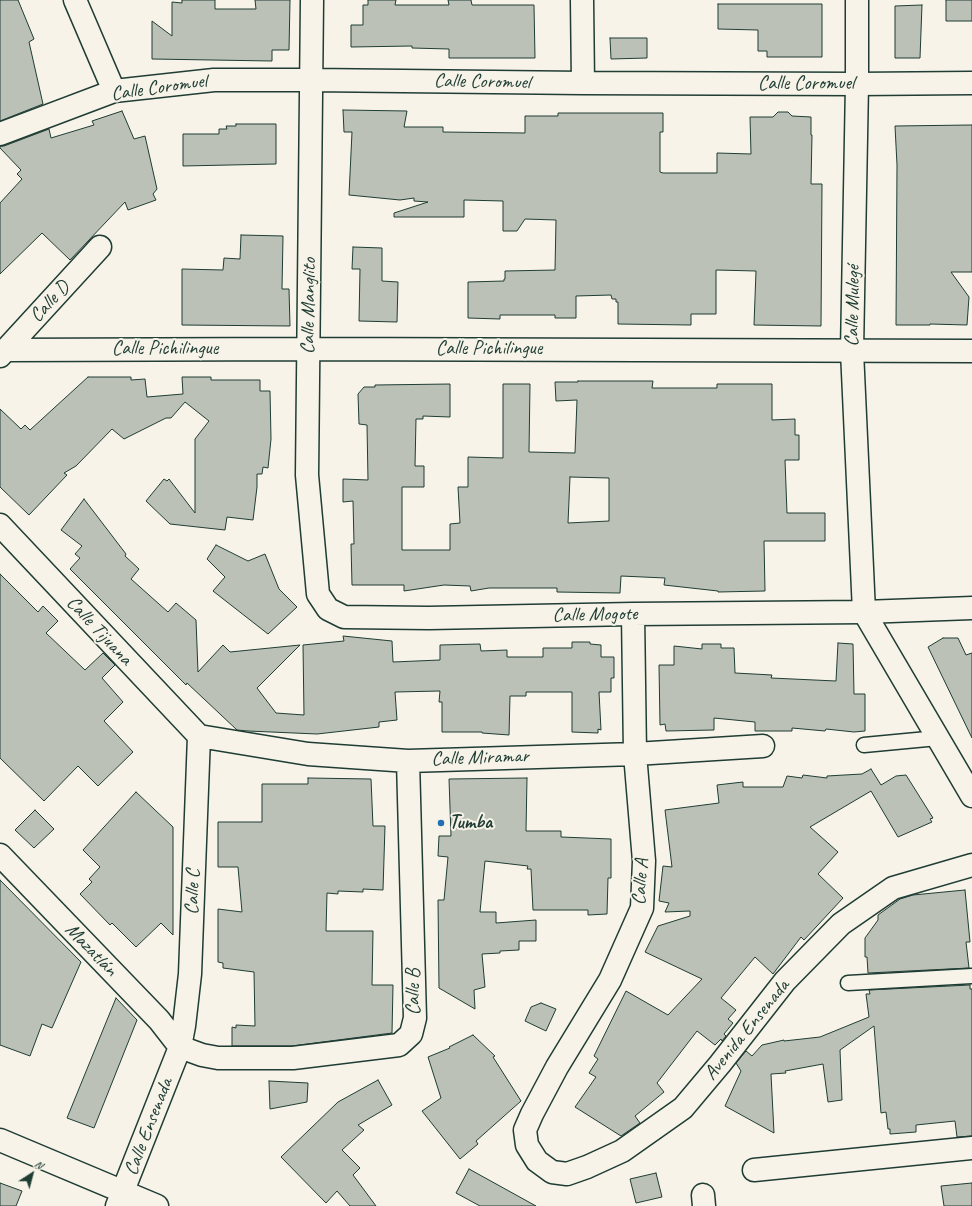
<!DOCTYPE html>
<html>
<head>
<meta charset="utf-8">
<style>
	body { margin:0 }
	#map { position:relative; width:972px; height:1206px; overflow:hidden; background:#f7f3e8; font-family:Caveat,sans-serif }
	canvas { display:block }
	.north { position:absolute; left:12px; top:1154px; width:40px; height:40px; -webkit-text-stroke:3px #f7f3e8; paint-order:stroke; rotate:36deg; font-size:11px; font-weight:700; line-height:16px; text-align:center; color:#1f3d34 }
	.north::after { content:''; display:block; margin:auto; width:14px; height:18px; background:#1f3d34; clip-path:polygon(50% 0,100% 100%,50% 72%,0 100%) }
</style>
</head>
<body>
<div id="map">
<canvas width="972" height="1206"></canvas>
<div class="north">N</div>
</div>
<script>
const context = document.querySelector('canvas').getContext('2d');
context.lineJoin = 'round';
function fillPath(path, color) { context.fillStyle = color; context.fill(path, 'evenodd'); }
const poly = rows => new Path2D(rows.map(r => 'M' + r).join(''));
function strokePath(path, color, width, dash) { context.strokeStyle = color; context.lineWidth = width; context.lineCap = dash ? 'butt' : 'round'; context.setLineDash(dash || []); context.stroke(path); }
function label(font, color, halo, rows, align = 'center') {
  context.font = font + ' Caveat,sans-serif'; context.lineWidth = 4; context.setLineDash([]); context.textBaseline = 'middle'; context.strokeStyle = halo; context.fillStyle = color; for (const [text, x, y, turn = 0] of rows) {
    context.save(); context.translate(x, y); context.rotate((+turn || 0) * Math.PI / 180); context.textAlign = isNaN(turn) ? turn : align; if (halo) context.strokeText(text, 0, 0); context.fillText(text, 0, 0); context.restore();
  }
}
const building = poly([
	[0,0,18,0,34,39,29,42,43,104,0,121,0,0],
	[182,0,215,0,215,9,256,9,255,0,290,0,289,50,272,50,272,61,152,59,152,21,172,36,172,2,182,3,182,0],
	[368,0,396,0,395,5,449,5,448,0,471,0,472,5,534,5,535,58,449,58,449,49,412,48,412,46,351,47,351,25,363,25,363,5,368,5,368,0],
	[946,0,972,0,972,21,946,21,946,0],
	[718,4,822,4,822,57,767,57,767,51,758,51,758,30,718,29,718,4],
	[922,5,920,58,895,58,895,6,922,5],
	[610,38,647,38,647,58,611,59,610,38],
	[343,110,407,111,404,127,443,127,443,132,525,133,525,116,558,116,558,113,663,113,663,132,660,132,660,172,663,173,717,173,717,153,751,154,750,117,773,117,778,112,788,112,792,116,811,117,811,135,812,135,811,184,822,184,821,326,754,325,756,271,716,270,716,314,691,314,691,325,618,324,618,302,616,302,616,299,612,299,611,295,576,296,576,318,555,318,555,315,500,315,500,319,468,318,468,282,504,281,504,279,505,279,505,271,555,270,556,220,525,219,517,231,503,231,503,201,464,200,464,217,394,217,394,213,428,202,414,201,414,198,400,200,349,195,352,132,344,132,343,110],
	[122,111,134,139,145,136,157,189,153,194,156,200,128,210,125,202,70,260,42,233,0,274,0,203,22,179,17,174,21,170,0,148,0,146,4,146,49,129,51,138,94,125,92,121,122,111],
	[236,124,276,124,276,164,183,166,183,134,219,134,219,129,227,129,226,126,236,126,236,124],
	[972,125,972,272,951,272,969,297,967,325,930,324,930,325,896,325,897,165,895,126,972,125],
	[241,235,283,236,282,289,289,289,290,326,182,325,182,269,223,270,224,258,240,259,241,235],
	[353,247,382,248,382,281,398,282,397,322,359,321,360,269,352,269,353,247],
	[88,377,131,377,131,380,145,379,147,397,183,394,182,377,211,377,211,380,260,380,260,391,270,391,271,439,268,468,263,467,262,474,257,474,257,487,253,520,227,517,225,530,170,524,146,501,164,479,167,481,169,479,195,513,195,439,209,421,185,402,171,418,166,418,124,439,112,429,76,466,64,473,67,475,29,515,0,487,0,409,21,429,25,425,30,430,88,377],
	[578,381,653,381,652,388,717,388,717,384,772,384,772,420,795,419,795,435,799,435,799,460,785,460,787,513,825,513,825,541,764,541,765,591,718,592,718,591,664,585,665,578,621,576,620,593,557,592,557,588,489,588,471,591,470,586,444,585,404,591,404,585,352,585,351,544,354,544,353,501,343,502,343,479,368,480,367,425,359,424,358,394,364,387,375,387,375,385,450,384,450,417,423,416,423,419,416,419,415,466,424,466,424,487,402,487,402,550,450,550,450,524,460,523,458,487,468,487,468,457,503,458,503,384,530,384,529,452,575,453,577,400,556,401,555,382,578,382,578,381],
	[570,477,609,478,609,521,568,523,570,477],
	[84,499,126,554,125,556,139,569,131,579,168,612,176,603,196,620,198,672,223,645,230,652,300,645,257,688,276,713,304,715,303,645,344,641,343,636,392,641,393,662,440,660,440,645,480,644,481,651,507,650,507,657,543,657,543,648,572,648,572,642,590,642,590,644,601,645,601,657,614,657,614,678,611,678,611,692,599,692,601,730,598,729,598,733,572,732,572,692,526,692,526,696,510,696,509,735,482,733,482,732,442,732,442,702,439,702,440,691,395,692,397,720,379,722,379,727,317,734,248,731,237,730,187,683,186,685,70,569,80,558,75,554,82,546,61,530,84,499],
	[216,545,248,561,265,554,279,589,297,607,268,634,213,591,225,577,207,559,216,545],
	[0,574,38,612,43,606,58,621,46,633,85,670,103,653,115,665,102,678,123,702,104,721,133,752,98,786,78,766,44,801,0,758,0,574],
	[943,638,958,638,966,655,972,653,972,738,928,647,943,638],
	[838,643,853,644,854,694,865,694,865,731,854,732,826,729,825,731,792,728,792,731,755,731,755,722,714,718,714,730,666,731,665,724,660,725,659,665,674,665,674,646,702,649,702,644,721,644,721,648,734,648,735,673,772,675,771,678,836,681,838,643],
	[871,769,881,785,896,776,906,775,933,818,930,819,932,822,898,837,871,791,810,827,838,852,818,874,843,898,804,940,801,937,773,974,755,957,721,998,736,1010,728,1019,733,1023,724,1034,726,1036,722,1041,721,1039,715,1045,697,1031,657,1083,664,1092,635,1116,640,1123,621,1136,575,1107,596,1077,589,1073,598,1059,594,1056,626,991,668,1015,702,979,645,952,658,926,690,916,690,911,665,912,669,903,659,901,663,866,672,867,665,810,719,803,717,785,743,782,743,787,783,787,787,776,802,778,803,775,827,778,827,776,862,774,871,769],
	[308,778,371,779,373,826,385,826,383,890,363,889,363,892,338,891,338,894,327,893,326,931,373,931,372,985,393,985,392,1033,292,1046,232,1046,232,1027,236,1028,236,1025,255,1026,254,972,223,968,223,963,218,962,218,909,242,912,238,867,218,867,218,822,262,822,262,784,308,784,308,778],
	[527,778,526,831,561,831,561,837,611,839,611,878,608,878,607,914,588,915,588,910,533,910,531,869,527,869,528,866,485,861,480,912,496,912,496,923,536,920,536,941,519,941,519,950,500,951,500,953,482,954,485,987,474,990,475,1009,439,988,438,900,444,900,448,857,438,856,439,836,451,836,449,779,527,778],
	[136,792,173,827,173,935,161,923,136,947,112,923,110,925,80,894,92,882,89,879,100,867,83,850,136,792],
	[35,810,54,829,34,848,15,830,35,810],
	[0,880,81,962,52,1028,42,1024,30,1056,0,1045,0,880],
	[965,890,970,942,966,942,969,968,868,973,867,957,865,957,865,938,878,920,878,915,900,899,913,895,965,890],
	[970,985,970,989,972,989,972,1136,957,1137,955,1121,916,1125,916,1132,890,1134,890,1129,888,1129,886,1112,881,1113,874,1026,840,1050,842,1100,828,1102,823,1064,785,1071,786,1073,771,1074,774,1133,725,1106,741,1071,736,1063,746,1051,752,1056,762,1045,784,1040,784,1041,820,1037,869,1017,866,994,870,994,869,990,970,985],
	[116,998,137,1020,94,1128,67,1118,116,998],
	[541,1003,556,1009,546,1031,525,1021,531,1007,541,1003],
	[473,1035,495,1056,493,1057,521,1101,476,1141,478,1144,460,1159,422,1111,441,1098,428,1057,450,1048,449,1047,473,1035],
	[378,1080,392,1105,358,1125,364,1130,342,1150,360,1168,353,1175,376,1206,350,1206,337,1191,326,1203,281,1157,338,1102,378,1080],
	[269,1081,308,1083,307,1102,270,1109,269,1081],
	[469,1169,536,1206,480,1206,456,1193,469,1169],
	[656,1173,662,1197,636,1203,630,1179,656,1173],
	[0,1183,22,1191,16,1206,0,1206,0,1183],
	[972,1183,972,1206,944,1206,941,1186,972,1183]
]);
const lane = poly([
	[864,745,938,738],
	[848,983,972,976]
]);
const street = poly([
	[75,0,114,91],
	[312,0,307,475,318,594,328,609,344,617,429,618,633,614,864,612,972,608],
	[582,0,583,83],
	[0,134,114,91,214,80,312,80,583,83,857,84,972,83],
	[6,350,308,349,972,351],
	[0,356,100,247],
	[0,525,199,736],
	[633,614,635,754,644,861,642,908,610,980,557,1067,532,1114,525,1130,527,1145,537,1161,552,1172,567,1174,587,1167,622,1151,683,1108,720,1064,785,981,841,924,893,888,972,865],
	[199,736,308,754,408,761,635,754,763,746],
	[0,855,159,1020,180,1047],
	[180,1047,202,1055,218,1058,293,1058,399,1045,411,1034,415,1018,408,761],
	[0,1140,157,1206],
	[754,1170,972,1148],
	[703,1195,704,1206],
	[117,1206,180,1047,184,1026,190,974,199,736]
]);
const secondary = poly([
	[857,0,857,84,852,351,864,612,972,796]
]);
const markers = [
	[441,823,4,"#1f6fb2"]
];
const streetNames = [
	["Calle Coromuel",482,82,1],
	["Calle Coromuel",806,84],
	["Calle Coromuel",159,88,-8],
	["Calle D",50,302,-47],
	["Calle Manglito",309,306,-89],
	["Calle Mulegé",853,306,-89],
	["Calle Pichilingue",165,349],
	["Calle Pichilingue",489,349],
	["Calle Mogote",595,615,-1],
	["Calle Tijuana",99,631,47],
	["Calle Miramar",480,758,-2],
	["Calle A",641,882,-86],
	["Calle C",193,892,-88],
	["Mazatlán",91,950,46],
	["Calle B",414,992,-90],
	["Avenida Ensenada",747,1030,-51],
	["Calle Ensenada",149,1127,-69]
];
const poiNames = [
	["Tumba",449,823]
];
fillPath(building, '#bbc1b6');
strokePath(building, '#1f3d34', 1);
strokePath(lane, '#1f3d34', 17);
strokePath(street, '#1f3d34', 25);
strokePath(secondary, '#1f3d34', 25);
strokePath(lane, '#f7f3e8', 14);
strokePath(street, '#f7f3e8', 22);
strokePath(secondary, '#f7f3e8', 22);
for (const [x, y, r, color] of markers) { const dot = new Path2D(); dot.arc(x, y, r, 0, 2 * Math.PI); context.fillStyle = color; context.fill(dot); strokePath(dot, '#f7f3e8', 1.5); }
label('20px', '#1f3d34', '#f7f3e8', streetNames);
label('bold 20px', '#1f3d34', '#f7f3e8', poiNames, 'left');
</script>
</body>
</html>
